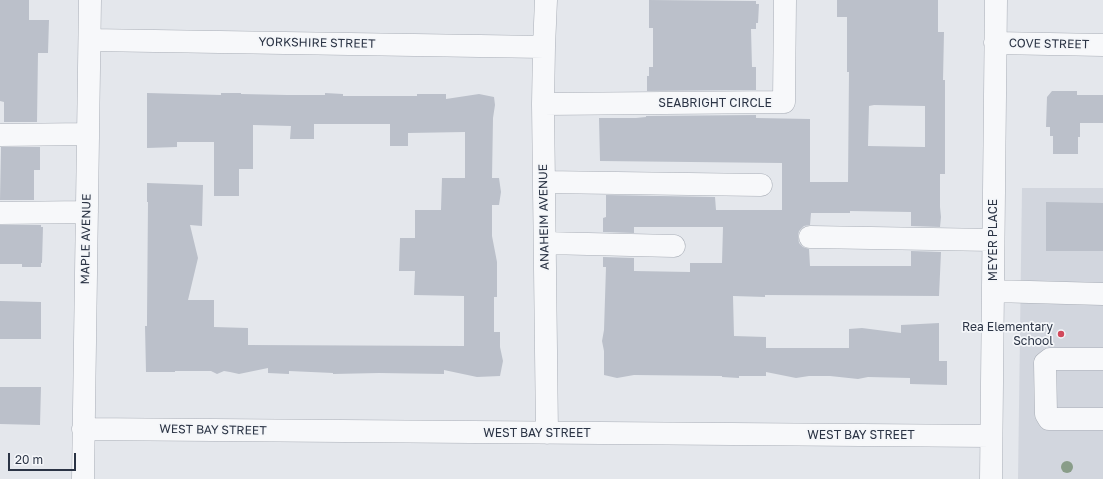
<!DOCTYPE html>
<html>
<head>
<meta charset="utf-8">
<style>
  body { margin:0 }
  #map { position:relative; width:1103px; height:479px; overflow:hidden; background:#e4e7ec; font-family:"Golos Text",sans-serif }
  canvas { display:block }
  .scale { position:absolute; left:8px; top:453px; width:68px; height:18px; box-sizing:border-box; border:2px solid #2b3445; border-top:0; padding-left:5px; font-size:12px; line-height:14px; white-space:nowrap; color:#2b3445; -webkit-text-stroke:3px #f4f6f9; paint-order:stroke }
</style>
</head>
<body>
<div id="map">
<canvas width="1103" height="479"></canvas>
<div class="scale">20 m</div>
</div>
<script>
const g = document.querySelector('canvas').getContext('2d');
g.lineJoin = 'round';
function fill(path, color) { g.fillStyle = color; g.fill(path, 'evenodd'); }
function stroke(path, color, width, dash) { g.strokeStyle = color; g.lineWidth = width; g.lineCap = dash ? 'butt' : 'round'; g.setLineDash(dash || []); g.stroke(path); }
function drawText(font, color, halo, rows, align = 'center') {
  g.font = font + ' "Golos Text",sans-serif'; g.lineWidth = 3.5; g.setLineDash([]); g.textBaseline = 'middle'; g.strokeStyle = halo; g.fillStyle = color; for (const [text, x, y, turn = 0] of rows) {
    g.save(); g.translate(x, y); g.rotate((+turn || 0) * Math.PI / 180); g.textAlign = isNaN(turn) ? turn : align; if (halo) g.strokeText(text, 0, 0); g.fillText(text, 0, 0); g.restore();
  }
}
const built = new Path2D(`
  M1022,188H1103V479H1018Z`);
const building = new Path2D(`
  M0,0H29V20H49L48,53H38L37,122H4V102L0,101Z
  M649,0L756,1V4H759L758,23H756V29H751L752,67H756V90L647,91V76H649V67H653V28H649Z
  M837,0H938V32H944L943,80H945V174H940V207L941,217L940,227L911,226V212L850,211V213H811L810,225L804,226L799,231L798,236L799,243L803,247L809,249L810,266H911V251L941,252L939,296L765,295V297L733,296L734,336L766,337V348H849V329L862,328L901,333V325L939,323V361H947V385L910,384V378L868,377L858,379L830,376H809L796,378L766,372V376H739V378L722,377V376L634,375L617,378L604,375V351L602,341L604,330L606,267H603V257L634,258V271L690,272V263H722L723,227H634V233L603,232V218L606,217V195L715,197L716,210H782V163L600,161L599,118H636L646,117V116L756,115V118L810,119V182H848L849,72H847V17H837ZM874,105L925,106V147L868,146L869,106Z
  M1052,91H1077V95H1103V123H1080V137H1078V154H1053V136H1050V127H1046L1047,97Z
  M147,93L221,95V93H241V94L287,95H325V93L343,94V96H417V94H446V99L479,94L494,97L495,105L493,118L492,178H499L501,192L499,205H492V236L497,262V297H494V332H500V347L503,361L500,376L477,377L444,370V374L379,373L333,374V373L289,371V374L268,373V368L239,374L230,372L224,371L217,374L211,371H175V372H146L145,326H147V317L148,202H147V183L203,185L202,226L190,225L198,258L188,300H214V327L248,328V345L464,346V296L414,295L415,271H399L400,238H415V210H441L442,178H465V132L408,133V146H390V124H314V139H290L291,126L253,125V169H239V196H214V142H177V147L147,148Z
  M1,147H40V170H34V200H0Z
  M1046,202L1103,203V251H1046Z
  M0,225H41V227H43L42,263H41V267H22V264H0Z
  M0,301L41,302V339H0Z
  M0,387H41L40,425L0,424Z`);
const minor = new Path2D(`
  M546,0L544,47L543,104L547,433
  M90,40L544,47
  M995,43L1103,45
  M543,104L784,102L785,0
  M0,135L88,134
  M544,182L761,185
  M0,213L87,212
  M810,237L993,240
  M545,243L674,246
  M993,291L1103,294
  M1103,359H1050L1045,363L1046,414L1049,419H1103
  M83,429L991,436
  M83,479L90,0
  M991,479L996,0`);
const trees = [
  [1067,467]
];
const markers = [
  [1061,334,4,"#d1495b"]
];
const streetNames = [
  ["YORKSHIRE STREET",317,43,1],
  ["COVE STREET",1049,44,1],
  ["SEABRIGHT CIRCLE",715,103],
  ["ANAHEIM AVENUE",544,217,-91],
  ["MAPLE AVENUE",86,239,-89],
  ["MEYER PLACE",993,240,-90],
  ["WEST BAY STREET",213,430,1],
  ["WEST BAY STREET",537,433],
  ["WEST BAY STREET",861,435]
];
const poiNames = [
  ["Rea Elementary",1053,327],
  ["School",1053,341]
];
fill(built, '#d2d6de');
fill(building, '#bbc0ca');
stroke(minor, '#a9aeb7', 23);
stroke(minor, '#f7f8fa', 22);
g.fillStyle = '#899d89';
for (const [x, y] of trees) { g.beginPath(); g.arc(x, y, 6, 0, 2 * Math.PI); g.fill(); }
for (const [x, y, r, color] of markers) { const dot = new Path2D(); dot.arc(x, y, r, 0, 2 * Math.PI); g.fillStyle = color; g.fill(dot); stroke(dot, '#f4f6f9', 1.5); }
drawText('12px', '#2b3445', '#f4f6f9', streetNames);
drawText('12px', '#2b3445', '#f4f6f9', poiNames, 'right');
</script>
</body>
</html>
